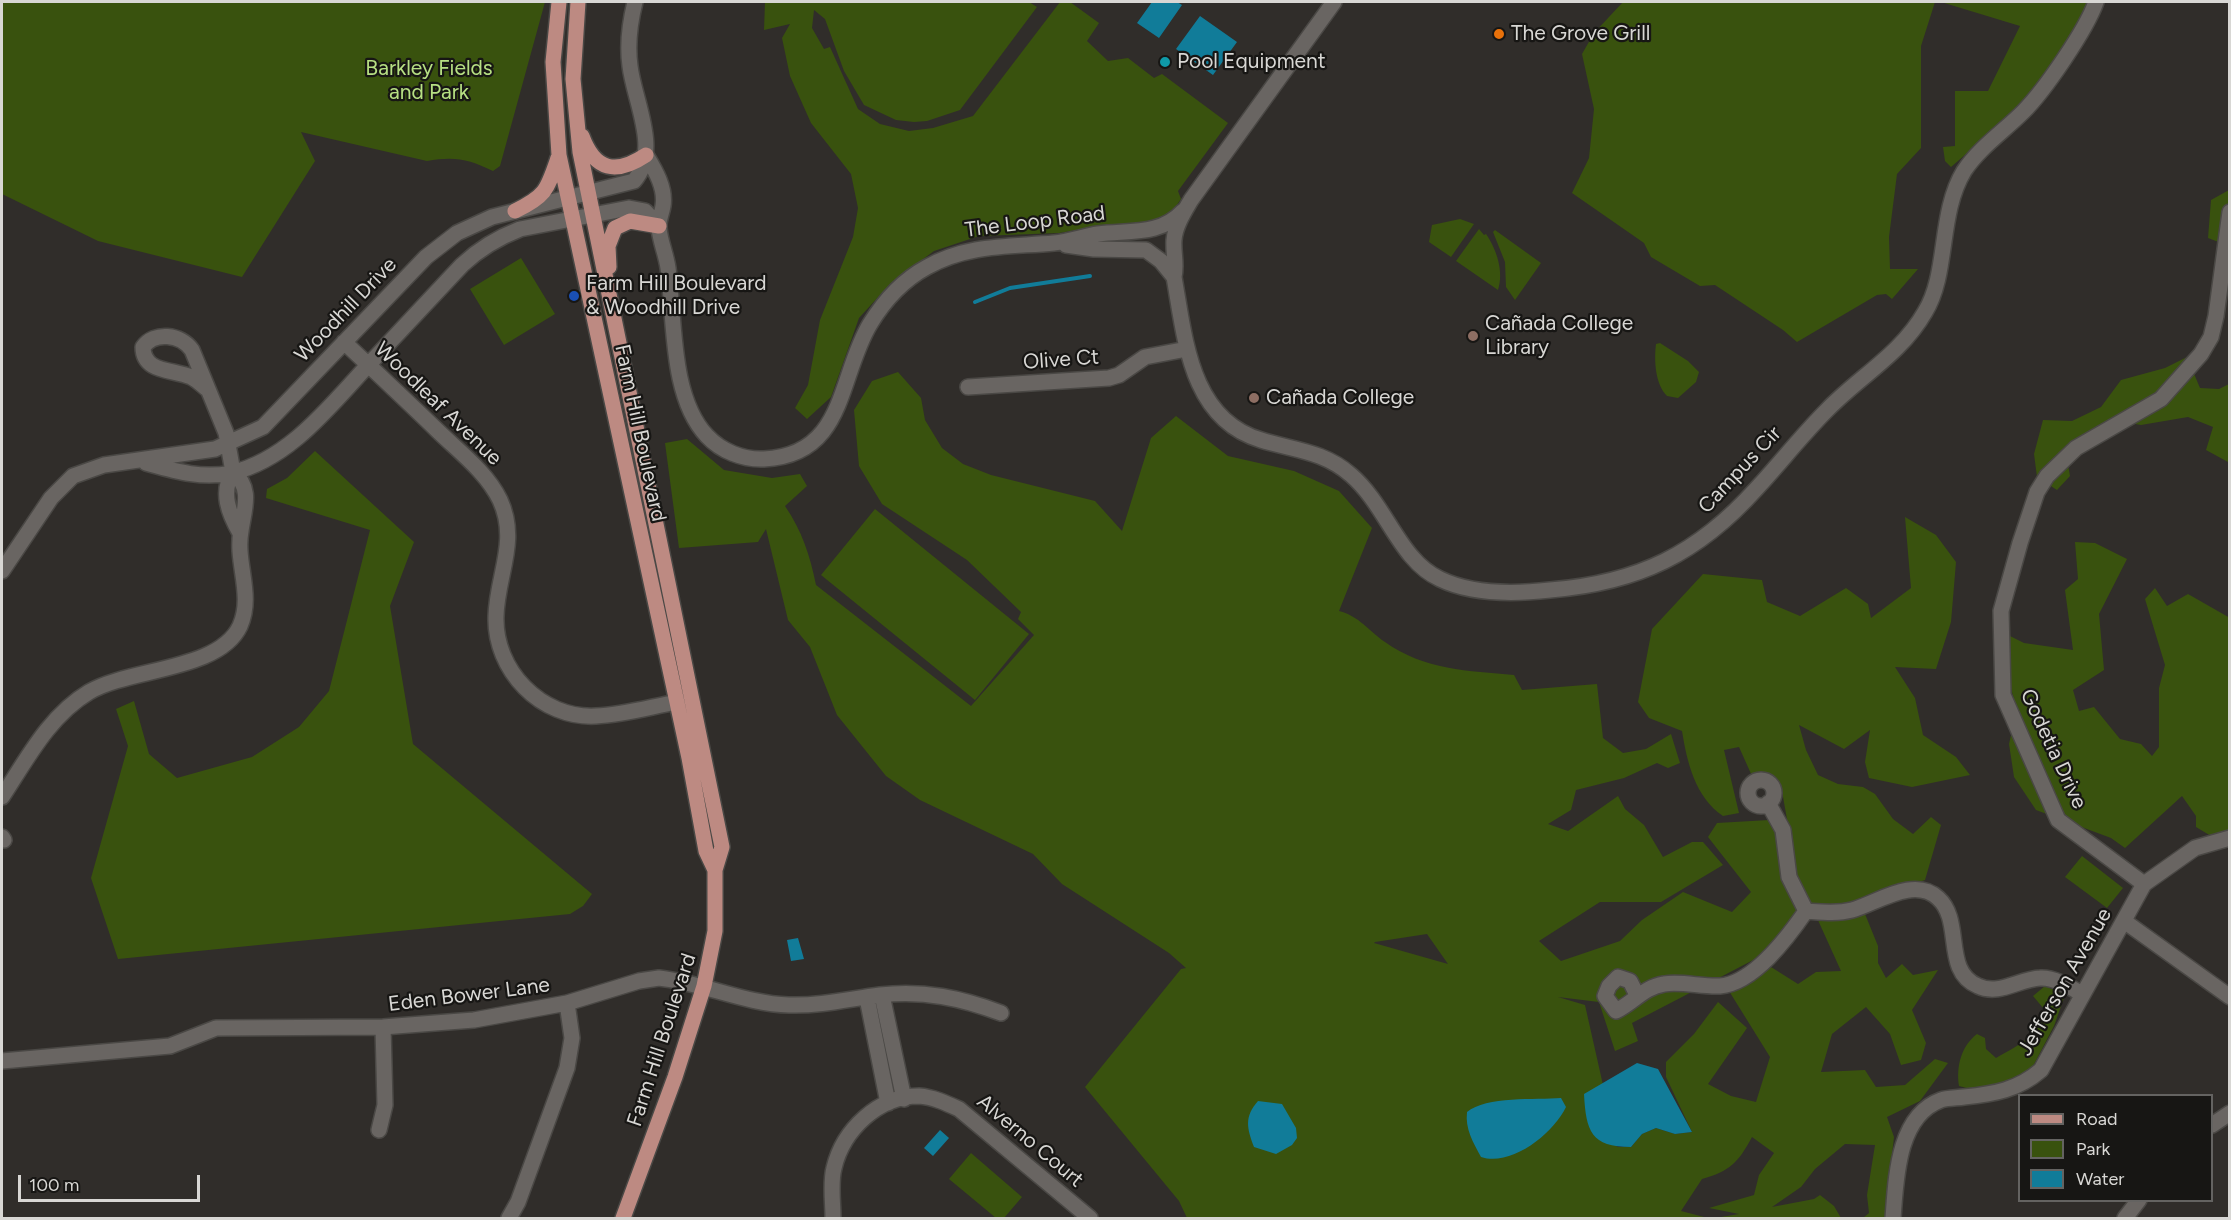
<!DOCTYPE html>
<html>
<head>
<meta charset="utf-8">
<style>
  body { margin:0 }
  #map { position:relative; width:2231px; height:1220px; overflow:hidden; background:#302d2a; font-family:Figtree,sans-serif }
  canvas { display:block }
  .frame { position:absolute; inset:0; border:3px solid #d8d7d4; pointer-events:none }
  .legend { position:absolute; left:2018px; top:1094px; width:195px; height:108px; box-sizing:border-box; background:#171614; border:2px solid #646361; margin:0; padding:8px 10px; list-style:none; font-size:18px; color:#d8d7d4 }
  .legend li { display:flex; align-items:center; gap:12px; height:30px }
  .legend b { width:30px; border:2px solid #646361 }
  .scale { position:absolute; left:18px; top:1175px; width:182px; height:27px; box-sizing:border-box; border:3px solid #d8d7d4; border-top:0; padding-left:8px; font-size:18px; line-height:21px; white-space:nowrap; color:#d8d7d4; -webkit-text-stroke:4px #171614; paint-order:stroke }
</style>
</head>
<body>
<div id="map">
<canvas width="2231" height="1220"></canvas>
<div class="frame"></div>
<ul class="legend">
<li><b style="height:8px;background:#bd8a82"></b>Road</li>
<li><b style="height:16px;background:#39520e"></b>Park</li>
<li><b style="height:16px;background:#117c99"></b>Water</li>
</ul>
<div class="scale">100 m</div>
</div>
<script>
const g = document.querySelector('canvas').getContext('2d');
g.lineJoin = 'round';
function fill(path, color) { g.fillStyle = color; g.fill(path, 'evenodd'); }
function stroke(path, color, width, dash) { g.strokeStyle = color; g.lineWidth = width; g.lineCap = dash ? 'butt' : 'round'; g.setLineDash(dash || []); g.stroke(path); }
function drawText(font, color, halo, rows, align = 'center') {
  g.font = font + ' Figtree,sans-serif'; g.lineWidth = 4.5; g.setLineDash([]); g.textBaseline = 'middle'; g.strokeStyle = halo; g.fillStyle = color; for (const [text, x, y, turn = 0] of rows) {
    g.save(); g.translate(x, y); g.rotate((+turn || 0) * Math.PI / 180); g.textAlign = isNaN(turn) ? turn : align; if (halo) g.strokeText(text, 0, 0); g.fillText(text, 0, 0); g.restore();
  }
}
const green = new Path2D(`
  M2,2H545L500,166L493,171C469,159 454,156 427,161L301,132L315,161L242,277L98,241L2,194Z
  M765,2H1029L1037,7L960,110L927,121L914,122L896,120L864,105L844,71L825,19L814,10L812,28L824,49L830,47L858,109L880,124L909,131L933,128L973,116L1060,2H1070L1099,23L1087,41L1108,61L1128,58L1154,78L1162,74L1228,123L1178,191L1181,199L1172,212L1153,223L1099,226L1059,233L979,236L934,251L891,283L859,318L831,397L807,419L795,408L808,385L820,320L853,237L858,208L851,174L811,123L790,76L782,38L790,24L764,30Z
  M1623,2H1935L1921,46V148L1897,174L1889,237L1890,269H1918L1892,299L1886,294L1877,295L1797,342L1783,330L1715,285L1700,286L1651,257L1644,243L1572,193L1589,158L1594,109L1582,54L1594,33Z
  M1941,2H2088L2069,40L2017,110L1951,167L1945,161L1943,147L1955,146V91H1988L2020,26Z
  M2229,190V246L2208,238L2211,200Z
  M1460,219L1474,224L1451,257L1429,242L1432,225Z
  M1479,229L1484,235L1486,234C1497,250 1504,272 1498,290L1456,261Z
  M1495,230L1541,263L1515,300L1506,287L1505,262L1493,232Z
  M521,258L555,314L504,345L470,289Z
  M1660,343L1688,361L1699,372L1696,382L1678,398L1667,396C1655,384 1654,360 1656,344Z
  M2187,357L2200,388L2219,389L2229,384L2228,462L2206,450L2213,427L2188,417L2141,425L2113,420L2065,447L2070,476L2057,490L2037,477L2034,454L2043,420L2072,421L2101,407L2121,380L2165,368Z
  M898,372L921,398L925,420L942,448L963,464L991,475L1095,501L1122,531L1151,438L1176,416L1228,456L1294,471L1339,491L1372,528L1339,611C1359,616 1369,631 1385,642C1424,670 1469,671 1514,675L1522,690L1597,684L1603,738L1623,753L1646,749L1671,734L1680,763L1668,768L1657,763L1624,778L1576,790L1571,810L1548,824L1568,831L1618,796L1625,809L1644,825L1663,857L1692,842H1703L1723,865L1661,902H1600L1539,941L1561,961L1620,941L1642,920L1683,892L1732,912L1751,892L1708,837L1717,823L1769,820L1782,845L1780,874L1799,909L1761,956L1632,1023L1638,1041L1615,1051L1599,1002L1558,997L1585,1005L1617,1147H1631L1642,1134L1656,1128L1675,1134L1692,1132L1666,1077V1062L1694,1034L1718,1002L1747,1028L1708,1084L1731,1096L1756,1102L1770,1057L1729,991L1771,967L1798,984L1816,972L1841,971L1817,918L1865,914L1878,946V963L1886,978L1902,964L1913,975L1938,970L1912,1010L1926,1043L1921,1060L1901,1065L1890,1034L1866,1007L1832,1034L1821,1072L1865,1070L1876,1087L1905,1085L1935,1059L1948,1063L1920,1101L1887,1117L1894,1137L1885,1218H1863L1869,1213L1867,1195L1875,1145L1845,1144L1815,1169L1801,1187L1772,1207L1814,1199L1820,1195L1834,1206L1841,1218H1715L1739,1214L1709,1208L1754,1195L1759,1175L1774,1153L1752,1137C1738,1163 1730,1171 1702,1179L1681,1211L1708,1218H1187L1179,1201L1085,1087L1181,969L1186,968L1169,953L1062,884L1033,854L920,800L886,776L837,715L810,647L788,620L766,529L758,542L679,548L665,443L687,439L724,470L772,478L800,474L807,486L785,506C802,531 810,555 816,585L971,706L1034,635L1018,619L1021,612L967,560L882,504L859,466L854,410L872,381ZM1427,934L1448,964L1374,943L1375,942Z
  M315,451L414,542L390,606L413,744L592,894L583,906L570,914L118,959L91,878L128,746L116,709L134,701L149,754L177,778L252,757L299,727L329,691L370,530L266,498L267,489L287,478Z
  M875,509L1029,634L975,700L821,575Z
  M1905,517L1936,535L1956,562L1951,622L1936,669L1895,667L1915,698L1923,735L1956,757L1970,775L1912,787L1869,778L1865,762L1870,730L1844,749L1799,725L1806,750L1818,775L1838,784L1863,787L1875,794L1893,819L1913,834L1931,817L1941,825L1925,880L1849,905L1811,906L1797,876L1782,791L1752,776L1739,747L1724,750L1739,813L1723,816C1695,797 1687,762 1682,731L1649,718L1638,702L1652,629L1703,574L1762,580L1767,602L1800,616L1846,588L1868,604L1871,618L1911,588Z
  M2075,542L2095,543L2127,559L2099,614L2104,670L2073,690L2079,711L2094,707L2120,739L2141,744L2152,756L2159,747V688L2165,665L2145,599L2155,588L2167,606L2188,594L2230,618L2229,830L2211,836L2196,827V816L2182,796L2125,848L2111,838L2036,810L2014,777L2009,744L2017,709L2008,679L2010,636L2024,643L2073,650L2065,590L2078,579Z
  M2082,856L2123,888L2107,908L2065,877Z
  M2045,986L2065,995L2054,1026L2030,1072L2017,1082L1974,1090L1959,1086C1956,1067 1961,1046 1977,1034L1985,1038L1986,1049L1996,1058C2022,1043 2035,1039 2044,1009L2033,996Z
  M971,1153L1022,1197L1004,1218H996L949,1179Z`);
const water = new Path2D(`
  M1152,2H1177L1182,5L1159,38L1137,23Z
  M1200,16L1237,42L1213,75L1176,49Z
  M798,938L804,959L791,961L787,940Z
  M1637,1063L1658,1069L1692,1132L1675,1134L1656,1128L1642,1134L1631,1147C1591,1147 1586,1131 1584,1094Z
  M1561,1098L1566,1107C1553,1134 1511,1167 1481,1157C1473,1142 1465,1129 1467,1112C1486,1096 1536,1100 1561,1098Z
  M1258,1101L1282,1104L1296,1128L1297,1138L1292,1145L1276,1154L1254,1147C1247,1128 1244,1117 1258,1101Z
  M940,1130L949,1138L933,1156L924,1148Z`);
const stream = new Path2D(`
  M975,302L1010,288L1090,276`);
const minor = new Path2D(`
  M1334,2L1191,200C1184,212 1175,226 1174,240C1173,253 1177,264 1174,277C1185,338 1190,419 1261,440C1293,450 1324,451 1351,475C1387,506 1399,560 1440,579C1473,595 1515,594 1550,590C1638,583 1698,554 1757,488C1781,462 1802,435 1827,410C1860,376 1901,354 1925,312C1949,273 1938,214 1964,171C1979,148 2004,131 2023,112C2045,90 2086,30 2096,2
  M646,155C655,170 666,188 663,206C662,213 658,221 659,228C660,241 666,254 668,268C675,319 670,397 707,436C721,451 743,460 764,459C846,455 838,377 870,324C884,301 903,280 927,267C968,244 1009,247 1054,243C1069,242 1084,236 1098,234C1129,230 1160,236 1183,211
  M1066,245L1094,249L1146,250L1161,261L1174,277
  M344,342C376,372 408,402 440,433C461,453 487,473 500,500C519,541 497,575 496,616C494,670 541,719 596,716C623,715 650,707 677,702
  M968,387L1109,378L1119,375L1145,357L1187,349
  M207,389C202,385 197,380 191,377C173,369 143,373 143,347C154,331 181,334 192,350L226,433L233,472
  M146,463C175,471 201,479 231,473C291,459 332,403 372,361C402,329 432,297 462,265C480,248 497,238 520,229L629,208L645,211L659,226
  M233,472C220,492 229,514 240,533
  M2,571L51,498L73,476L104,465L215,449L263,427L426,257L457,233L492,217L634,181C661,150 634,101 630,66C627,44 630,22 635,2
  M1748 793a13 13 0 1 1 26 0a13 13 0 1 1-26 0Z
  M2,797C27,759 49,716 89,692C129,668 219,671 240,626C254,595 235,562 241,531C244,509 253,488 233,472
  M1768,803L1783,830L1789,877L1806,911C1821,912 1837,914 1852,910C1877,903 1914,876 1938,898C1964,921 1942,971 1978,986C1999,996 2019,979 2040,978C2054,977 2070,987 2082,994
  M2,837L4,840
  M2144,884L2058,820L2003,695L2001,611L2020,543L2037,492L2047,476L2076,448L2161,399L2201,354L2211,337L2216,316L2230,212
  M2124,921L2230,997
  M882,995L904,1099
  M1637,995L1630,981L1618,977L1609,986L1605,996L1616,1011C1633,1003 1644,987 1664,984C1681,981 1702,987 1720,986C1754,983 1788,937 1806,911
  M867,998L888,1103
  M2,1061L170,1046L216,1028L383,1027L474,1020L567,1003L639,981L659,978C703,983 746,1004 789,1005C821,1006 849,999 880,995C924,990 961,998 1001,1013
  M2212,1125L2230,1113
  M379,1130L385,1105L383,1027
  M509,1218L518,1202L567,1068L572,1038L567,1003
  M833,1218C833,1202 830,1183 834,1168C843,1130 878,1096 919,1096C933,1097 946,1103 959,1109L1090,1218
  M1893,1218C1896,1180 1897,1116 1941,1100C1947,1098 1957,1098 1964,1097C1994,1094 2018,1090 2041,1070L2144,884L2195,848L2230,838
  M2125,1218L2139,1200`);
const major = new Path2D(`
  M559,2L553,62L559,155L689,758L706,851L715,870
  M578,2L573,79L580,152L722,847L715,870V931L704,986L675,1077L623,1218
  M582,136C595,171 616,175 646,155
  M515,211C546,196 547,190 558,158
  M609,267L608,246L615,228L630,221L659,226`);
const markers = [
  [1499,34,6,"#e8710a"],
  [1165,62,6,"#0f9aa8"],
  [574,296,6,"#1a4fb4"],
  [1473,336,6,"#8d6e63"],
  [1254,398,6,"#8d6e63"]
];
const poiNames = [
  ["The Grove Grill",1511,34],
  ["Pool Equipment",1177,62],
  ["Farm Hill Boulevard",586,284],
  ["& Woodhill Drive",586,308],
  ["Cañada College",1485,324],
  ["Library",1485,348],
  ["Cañada College",1266,398]
];
const parkNames = [
  ["Barkley Fields",429,69],
  ["and Park",429,93]
];
const streetNames = [
  ["The Loop Road",1035,222,-7],
  ["Woodhill Drive",346,310,-46],
  ["Olive Ct",1061,360,-4],
  ["Woodleaf Avenue",438,404,44],
  ["Farm Hill Boulevard",640,433,78],
  ["Campus Cir",1740,470,-47],
  ["Godetia Drive",2053,749,65],
  ["Jefferson Avenue",2065,982,-60],
  ["Eden Bower Lane",469,995,-7],
  ["Farm Hill Boulevard",662,1040,-72],
  ["Alverno Court",1030,1141,40]
];
fill(green, '#39520e');
fill(water, '#117c99');
stroke(stream, '#117c99', 4);
stroke(minor, '#4a4845', 18);
stroke(major, '#4a4845', 18);
stroke(minor, '#696562', 15);
stroke(major, '#bd8a82', 15);
for (const [x, y, r, color] of markers) { const dot = new Path2D(); dot.arc(x, y, r, 0, 2 * Math.PI); g.fillStyle = color; g.fill(dot); stroke(dot, '#171614', 2); }
drawText('21px', '#d8d7d4', '#171614', poiNames, 'left');
drawText('21px', '#b7e083', '#171614', parkNames);
drawText('21px', '#d8d7d4', '#171614', streetNames);
</script>
</body>
</html>
